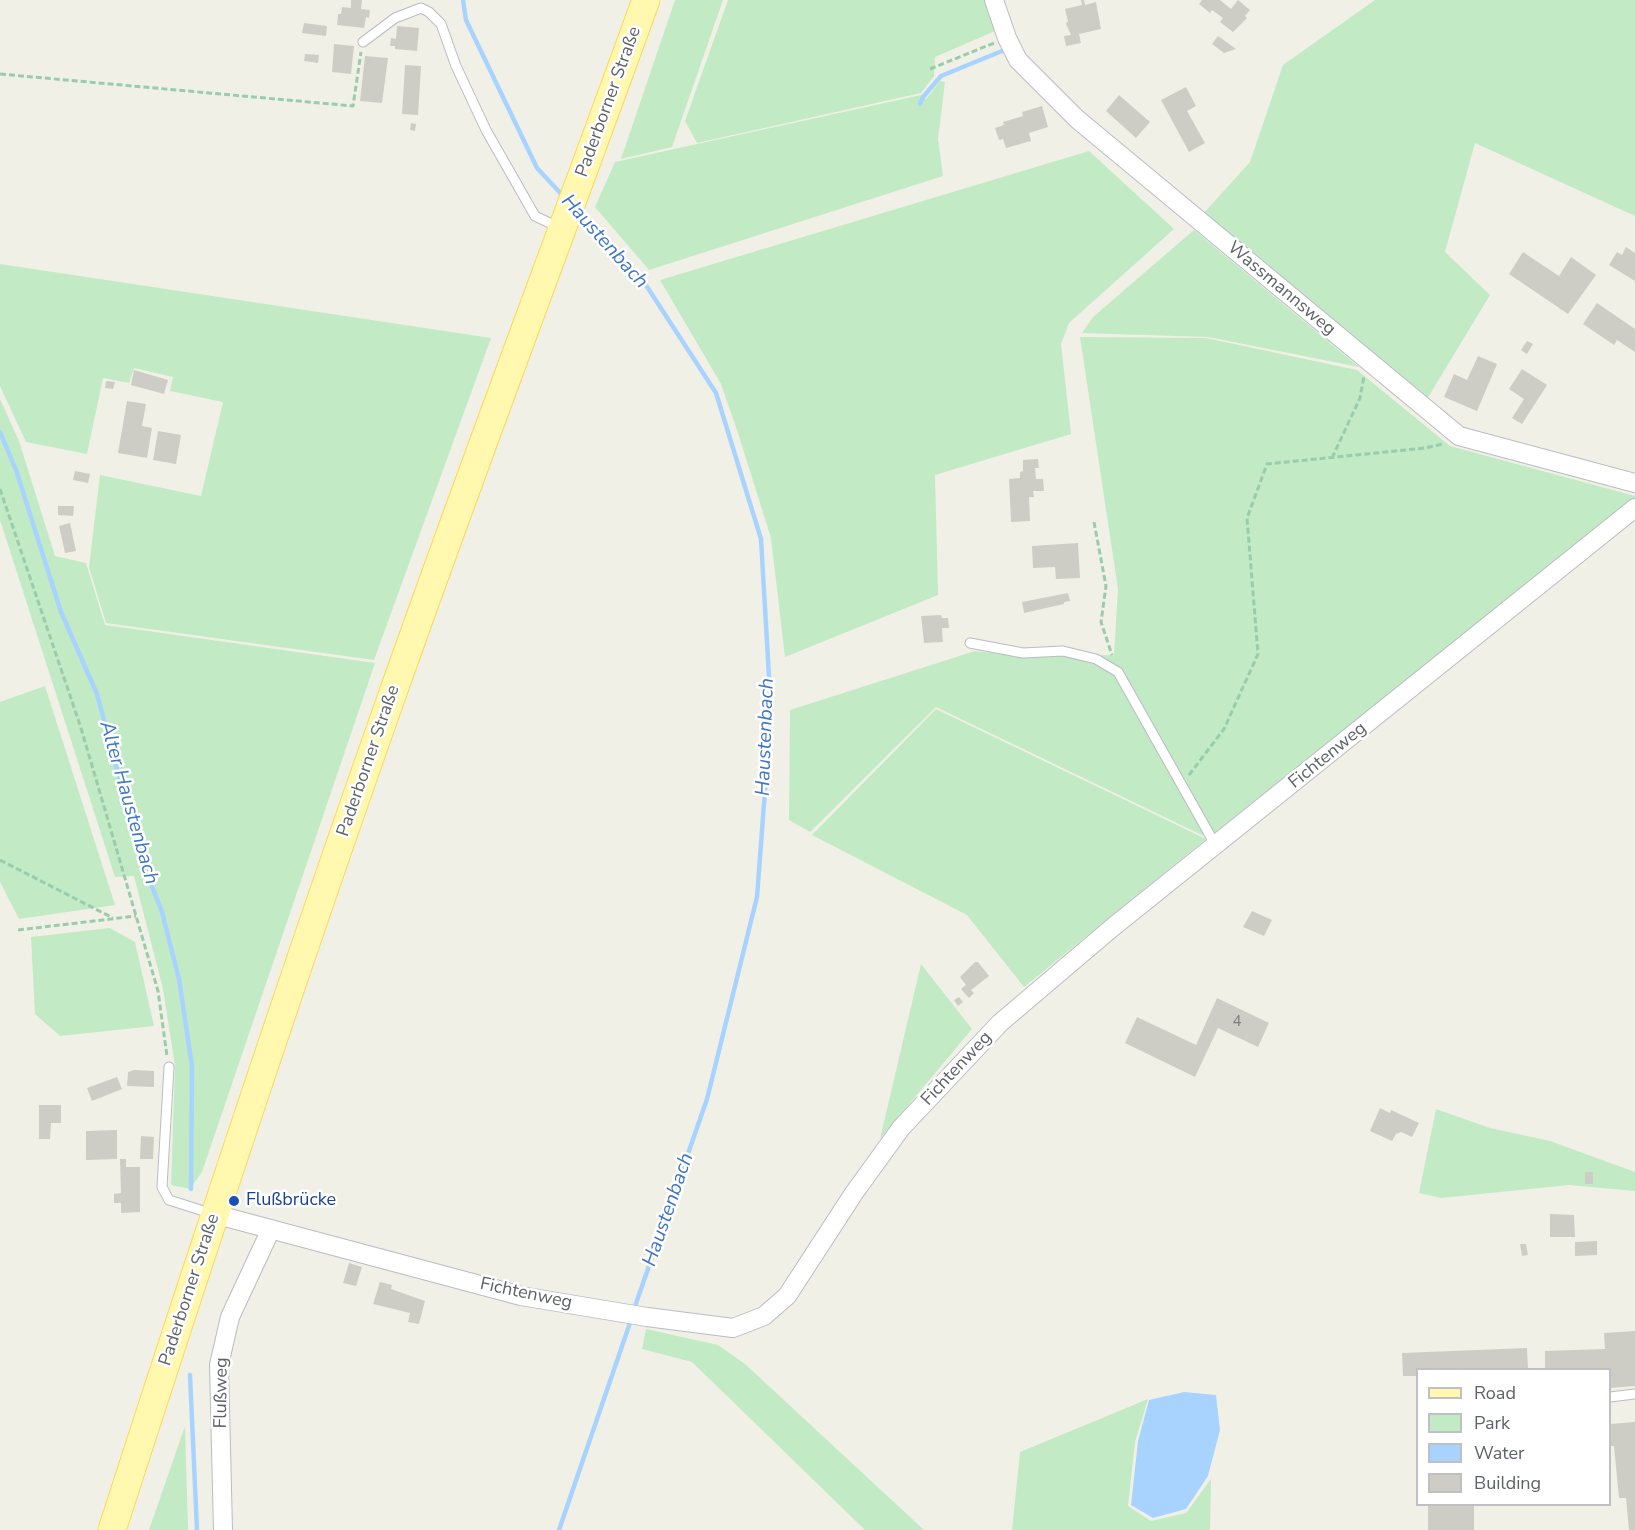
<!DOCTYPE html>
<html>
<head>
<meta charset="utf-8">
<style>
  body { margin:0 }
  #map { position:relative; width:1635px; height:1530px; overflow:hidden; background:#f1f0e7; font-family:"Nunito Sans",sans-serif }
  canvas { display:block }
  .legend { position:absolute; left:1416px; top:1368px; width:195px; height:138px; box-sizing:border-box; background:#fff; border:2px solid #bfc0c3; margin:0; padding:8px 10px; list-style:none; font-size:18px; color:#5e6268 }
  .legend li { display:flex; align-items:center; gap:12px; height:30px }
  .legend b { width:30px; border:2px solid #bfc0c3 }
</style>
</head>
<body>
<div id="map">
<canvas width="1635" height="1530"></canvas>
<ul class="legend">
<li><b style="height:8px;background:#fff8ae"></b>Road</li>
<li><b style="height:16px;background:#c2eac4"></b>Park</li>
<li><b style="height:16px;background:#a9d3ff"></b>Water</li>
<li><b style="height:16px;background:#cecdc5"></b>Building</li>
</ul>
</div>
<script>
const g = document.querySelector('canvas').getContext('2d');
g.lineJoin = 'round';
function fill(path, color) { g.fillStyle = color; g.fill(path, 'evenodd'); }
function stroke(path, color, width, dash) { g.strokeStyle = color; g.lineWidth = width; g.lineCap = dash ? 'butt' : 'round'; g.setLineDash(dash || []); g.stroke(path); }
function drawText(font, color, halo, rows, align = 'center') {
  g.font = font + ' "Nunito Sans",sans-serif'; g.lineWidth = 5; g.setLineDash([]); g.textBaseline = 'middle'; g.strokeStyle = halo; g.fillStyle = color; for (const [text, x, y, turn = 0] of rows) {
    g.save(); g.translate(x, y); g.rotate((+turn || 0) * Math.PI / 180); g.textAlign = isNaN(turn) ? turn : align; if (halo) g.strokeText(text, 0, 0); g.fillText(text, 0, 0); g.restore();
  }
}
const green = new Path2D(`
  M675,0H723L672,147L621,159Z
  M728,0H985L995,31L935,57L934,76L921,93L697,143L685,121Z
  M1375,0H1635V216L1475,143L1445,252L1490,295L1427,399L1203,214L1250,162L1283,65Z
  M940,81L945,82L938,139L943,176L649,270L595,207L615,162L921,95L926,99Z
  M1089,151L1174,229L1069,323L1061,344L1071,434L935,475L938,595L785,657L771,538L738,433L721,384L660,280Z
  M1194,230L1359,367L1208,337L1082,333L1093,317Z
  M0,264L491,338L374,660L106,623L89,567L100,475L201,496L223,402L170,391L173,377L134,368L129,383L103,378L87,454L26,442L0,386Z
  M1080,337L1206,338L1357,370L1450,446L1635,496V498L1208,838L936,707L810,832L789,820L790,710L975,651L1024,656L1114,655L1118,589Z
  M0,399L19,441L55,556L86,563L105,625L375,663L202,1172L190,1189L171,1185L175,1066L163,989L134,876L115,877L0,520Z
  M45,686L115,905L19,919L0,882V702Z
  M936,709L1206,839L1024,987L967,915L812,835Z
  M110,928L135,942L154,1026L60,1036L35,1014L31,937Z
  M921,964L972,1029L880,1139Z
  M1436,1109L1490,1128L1550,1141L1635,1172V1191L1569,1185L1441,1198L1419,1193Z
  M646,1329L718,1345L745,1364L924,1530H865L692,1362L642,1349Z
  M1148,1399L1135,1442L1128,1506L1151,1521L1186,1513L1211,1479L1210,1530H1012L1020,1452Z
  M185,1426L188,1530H149Z`);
const water = new Path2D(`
  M1184,1392L1216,1395L1220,1430L1208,1476L1186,1509L1153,1518L1131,1505L1138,1441L1149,1400Z`);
const stream = new Path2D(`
  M463,0L466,20L537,168L564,197
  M920,104L923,97L941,76L1002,51
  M578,212L642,279L716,393L761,539L771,711L757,897L707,1099L633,1312
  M0,432L16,470L61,612L97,694L140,856L162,912L179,979L192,1066L191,1189
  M190,1375L197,1530
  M559,1530L631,1320`);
const building = new Path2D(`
  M351,0H362L361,9L370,10L369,18L366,17L364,28L337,25L338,14H341L342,7L351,8Z
  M1081,0H1084L1085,5L1096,2L1101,29L1079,34L1081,43L1066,46L1064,36L1071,35L1066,24L1068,21L1065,9L1082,5Z
  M1202,0H1220L1231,9L1238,0L1250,10L1245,16L1247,18L1233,32L1220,22L1223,18L1212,10L1210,13L1199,4Z
  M304,23L327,26L326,36L302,33Z
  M397,26L419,28L417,51L395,49V46H390L391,38L396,39Z
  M1218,36L1236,49L1224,53L1212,44Z
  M334,44L354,46L351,74L332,72Z
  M305,54L319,55L318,63L304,61Z
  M365,56L388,58L382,103L360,101Z
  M405,65L421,66L418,115L402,114Z
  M1186,87L1196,106L1187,111L1205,143L1189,152L1161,100Z
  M1119,95L1150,122L1136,138L1106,111Z
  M1042,106L1048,127L1029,133L1031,141L1006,148L1003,139L999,140L995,128L1004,125L1003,122L1023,116L1022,112Z
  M411,123L416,124L415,131L410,130Z
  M1626,247L1635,253V281L1609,265L1617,252L1622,255Z
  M1523,252L1559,276L1571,257L1596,275L1568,314L1509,274Z
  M1597,303L1635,329V352L1617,340L1614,345L1583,324Z
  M1527,341L1533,344L1527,354L1521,350Z
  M1478,356L1497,364L1477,411L1444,397L1454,374L1467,380Z
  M1522,369L1547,385L1522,424L1512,418L1524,399L1509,389Z
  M134,370L168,380L164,394L131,385Z
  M106,381L115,382L113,389L105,388Z
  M127,401L146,404L142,426L152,428L147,458L118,453Z
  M158,431L181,435L176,464L153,460Z
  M1038,459L1039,468H1035L1036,479H1043L1044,491H1033L1034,497H1029L1030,521L1011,522L1009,479L1020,478V472L1023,471V460Z
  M75,471L90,474L88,483L73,480Z
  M58,506H74L73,516L58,515Z
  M70,523L76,551L65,553L59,526Z
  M1078,543L1080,578L1056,579L1055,567L1033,568L1032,546Z
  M1068,593L1070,601L1064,602V604L1024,613L1022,602Z
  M941,615L942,618H948L949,628H942L943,642L924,643L921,616Z
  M1252,911L1272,920L1264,936L1243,927Z
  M975,962H978L989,976L971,990L974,993L969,998L961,989L966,985L960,977Z
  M959,997L963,1002L958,1006L954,1000Z
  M1217,998L1269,1023L1258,1047L1218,1028L1195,1077L1125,1043L1137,1017L1196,1045Z
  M134,1070L154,1071V1087L127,1086L128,1072Z
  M117,1077L122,1089L92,1101L87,1088Z
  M39,1105H61V1123H51L50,1139H39Z
  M1380,1108L1390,1113L1391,1110L1419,1123L1412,1137L1401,1132L1396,1134L1392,1141L1370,1131Z
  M117,1130V1159L86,1160V1131Z
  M141,1136L154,1137L153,1159H140Z
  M120,1159H126V1167H140V1212L121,1213V1203H114V1194L121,1193Z
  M1585,1172H1593V1184H1585Z
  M1550,1214L1574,1215L1575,1237H1550Z
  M1597,1241V1255L1575,1256V1242Z
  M1520,1244H1526L1528,1255L1522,1256Z
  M349,1263L362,1267L356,1286L343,1283Z
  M380,1282L392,1285L391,1289L425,1301L419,1324L408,1322L410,1313L373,1304Z
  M1635,1331V1386L1610,1388V1370H1545V1351L1605,1349L1604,1333Z
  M1527,1348L1528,1370H1418V1376H1403L1402,1353Z
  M1635,1422V1530H1629L1626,1498H1619L1614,1446H1610V1424Z
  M1428,1504H1474V1530H1428Z`);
const path = new Path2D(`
  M930,69L994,43
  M0,74L353,106L361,52
  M1332,458L1360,398L1364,376
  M0,489L81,728L158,991L167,1056
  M1094,522L1106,586L1101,622L1112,655
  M1189,775L1224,729L1258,654L1247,518L1267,464L1425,448L1443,444
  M0,860L113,918
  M18,930L136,916`);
const service = new Path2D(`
  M363,42L395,18L421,8L429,12L441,24L456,66L486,130L535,216L560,228
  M970,643L1023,653L1063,651L1096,659L1118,672L1216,846
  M169,1067L162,1187L169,1200L213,1214
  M1610,1397L1635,1394`);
const minor = new Path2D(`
  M994,0L1007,38L1018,60L1077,119L1459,436L1635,483
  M214,1214L521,1296L647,1317L733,1328L764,1316L787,1296L854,1193L901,1128L1000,1023L1113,927L1635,508
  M223,1530L219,1365L230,1317L271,1229`);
const primary = new Path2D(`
  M112,1530C201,1254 292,978 389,704C472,468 561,235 646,0`);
const markers = [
  [234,1201,6,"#1a4fb4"]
];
const numberNames = [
  ["4",1237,1022]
];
const streetNames = [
  ["Paderborner Straße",609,102,-70],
  ["Wassmannsweg",1281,289,40],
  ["Fichtenweg",1328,756,-39],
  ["Paderborner Straße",369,761,-71],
  ["Fichtenweg",957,1069,-47],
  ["Paderborner Straße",190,1290,-72],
  ["Fichtenweg",526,1294,12],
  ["Flußweg",222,1393,-89]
];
const transitNames = [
  ["Flußbrücke",246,1201]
];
const waterNames = [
  ["Haustenbach",604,242,48],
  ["Haustenbach",766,737,-88],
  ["Alter Haustenbach",128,803,74],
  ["Haustenbach",669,1210,-71]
];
fill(green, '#c2eac4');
fill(water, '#a9d3ff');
stroke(stream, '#a9d3ff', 4.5);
fill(building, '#cecdc5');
stroke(service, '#b9bcc1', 11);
stroke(minor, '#b9bcc1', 20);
stroke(primary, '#fdd954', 29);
stroke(path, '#99ccac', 3, [6, 3]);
stroke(service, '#fff', 9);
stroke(minor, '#fff', 18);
stroke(primary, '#fff8ae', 27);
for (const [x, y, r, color] of markers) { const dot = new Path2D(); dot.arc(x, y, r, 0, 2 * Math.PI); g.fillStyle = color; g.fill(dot); stroke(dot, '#fff', 2); }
drawText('15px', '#7a7d7f', null, numberNames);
drawText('18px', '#5e6268', '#fff', streetNames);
drawText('18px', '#164399', '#fff', transitNames, 'left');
drawText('italic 20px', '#3e76c5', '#fff', waterNames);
</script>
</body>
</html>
